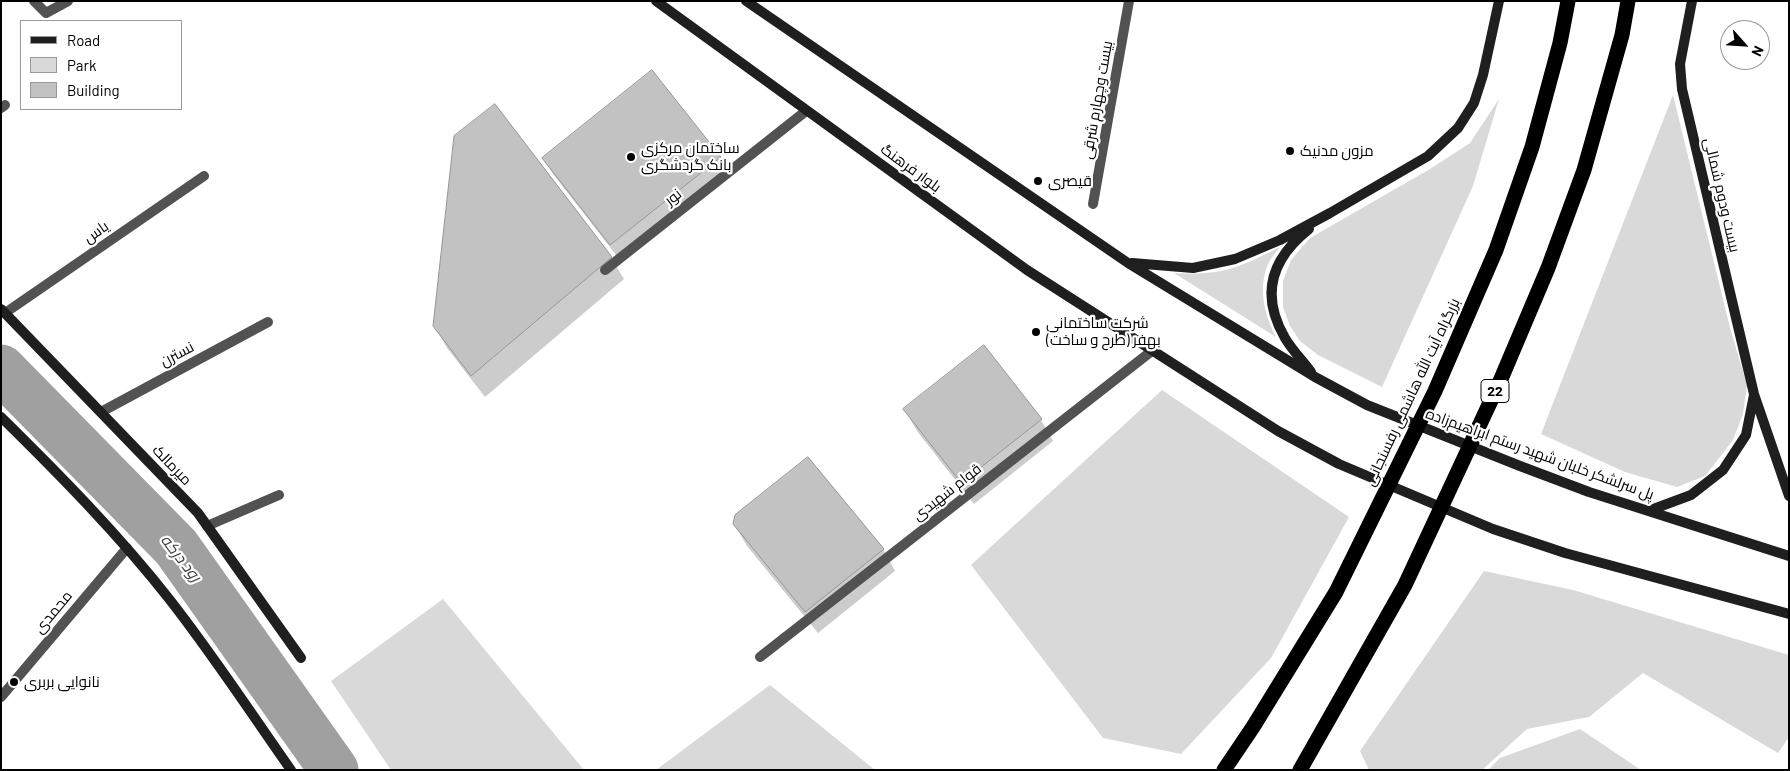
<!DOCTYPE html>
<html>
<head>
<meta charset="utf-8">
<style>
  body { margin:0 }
  #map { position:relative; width:1790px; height:771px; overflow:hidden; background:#fff; font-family:Barlow,sans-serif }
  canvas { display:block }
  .frame { position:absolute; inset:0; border:2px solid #000; pointer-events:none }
  .legend { position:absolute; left:20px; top:20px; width:162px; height:90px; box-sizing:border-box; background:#fff; border:1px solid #999; margin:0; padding:6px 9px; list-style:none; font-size:15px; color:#000 }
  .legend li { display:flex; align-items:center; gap:10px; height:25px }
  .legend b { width:25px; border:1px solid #999 }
  .north { position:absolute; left:1720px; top:20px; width:50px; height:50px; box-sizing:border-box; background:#fff; border:1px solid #999; border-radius:50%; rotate:116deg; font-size:14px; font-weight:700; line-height:20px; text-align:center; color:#000 }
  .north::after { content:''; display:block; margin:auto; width:18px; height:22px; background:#000; clip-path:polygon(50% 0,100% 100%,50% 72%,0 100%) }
</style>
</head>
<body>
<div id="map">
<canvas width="1790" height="771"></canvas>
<div class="frame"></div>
<ul class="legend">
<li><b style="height:6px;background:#1f1f1f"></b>Road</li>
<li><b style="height:14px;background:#d9d9d9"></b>Park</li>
<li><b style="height:14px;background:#c2c2c2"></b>Building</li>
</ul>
<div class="north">N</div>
</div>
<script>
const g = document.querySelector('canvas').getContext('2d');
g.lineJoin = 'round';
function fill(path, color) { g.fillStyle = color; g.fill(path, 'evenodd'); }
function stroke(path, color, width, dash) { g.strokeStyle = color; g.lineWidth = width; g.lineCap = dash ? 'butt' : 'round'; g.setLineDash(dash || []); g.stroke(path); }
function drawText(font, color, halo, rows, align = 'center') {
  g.font = font + ' Barlow,Cairo,sans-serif'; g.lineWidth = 4.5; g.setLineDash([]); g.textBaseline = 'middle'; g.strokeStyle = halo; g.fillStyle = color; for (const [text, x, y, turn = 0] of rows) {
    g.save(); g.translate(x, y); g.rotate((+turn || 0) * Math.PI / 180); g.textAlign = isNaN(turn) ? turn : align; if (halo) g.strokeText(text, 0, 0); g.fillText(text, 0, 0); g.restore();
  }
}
const green = new Path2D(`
  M1673,95L1730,328L1747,385L1743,414L1733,440L1705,476L1677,487L1625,472L1541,434Z
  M1499,99L1473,186L1382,387L1318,355L1300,341L1290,326L1283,307V281L1291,260L1310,238L1430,169L1470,143Z
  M1280,247C1276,252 1271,258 1268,264C1258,288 1264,314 1276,337L1174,273C1190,274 1205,274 1221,271C1242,267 1261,256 1280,247Z
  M1162,390L1349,517L1271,658L1181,754L1103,738L971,565Z
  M1484,571L1573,590L1789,655V737L1778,753L1643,673L1589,717L1527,729L1482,770H1369L1360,751Z
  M443,599L584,770H391L331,681Z
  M770,685L875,770H656Z
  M1580,729L1641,770H1488L1500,758Z`);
const shadow = new Path2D(`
  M720,157L729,174L620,260L553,174L543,158Z
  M611,258L624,279L485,397L447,348L434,325Z
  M905,410L1041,420L1053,441L974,504L917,431Z
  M734,524L883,549L895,571L818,633L747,546Z`);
const river = new Path2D(`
  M1,369L176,547L334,770`);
const building = new Path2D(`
  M652,70L721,157L610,245L542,158Z
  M495,104L612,257L471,376L433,326L454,136Z
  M984,345L1042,419L961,483L903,409Z
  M808,457L884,549L805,612L733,524L735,515Z`);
const street = new Path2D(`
  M34,1L46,13L68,1
  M1,108L5,105
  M1093,204L1129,1
  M605,270L806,111
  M5,313L204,176
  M101,412L268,322
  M207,526L279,495
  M760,657L1153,350
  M1,697L127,548`);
const secondary = new Path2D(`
  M656,1L1027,270L1278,431L1339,464L1493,529L1565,553L1789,614
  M746,1L1128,263L1315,377L1367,405L1520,466L1589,492L1789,556
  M1692,1L1680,64L1682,89L1754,394L1789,496
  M1309,229C1271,259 1260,295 1285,338C1292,350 1303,361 1311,372
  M1132,263L1193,268L1235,259L1280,240L1330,213L1428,156L1458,128L1474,103L1483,75L1499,1
  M1,309L198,513L301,658
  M1,417C60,475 119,535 170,600C213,655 251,713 291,770
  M1648,511L1691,495L1723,470L1746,435L1754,395`);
const highway = new Path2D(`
  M1224,770L1253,727L1336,592L1435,391L1496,250L1532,147L1560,43L1568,1
  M1300,770L1405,585L1501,379L1548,268L1584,170L1622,35L1628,1`);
const markers = [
  [1290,151,5,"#000"],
  [631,157,5,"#000"],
  [1038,181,5,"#000"],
  [1036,332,5,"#000"],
  [14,682,5,"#000"]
];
const shields = [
  [1495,391,28]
];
const shieldNames = [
  ["22",1495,391]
];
const streetNames = [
  ["بیست وچهارم شرقی",1097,100,-80],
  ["بلوار فرهنگ",911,168,36],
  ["بیست ودوم شمالی",1722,195,77],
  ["نور",673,197,-38],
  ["یاس",96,232,-35],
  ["نسترن",177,354,-28],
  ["بزرگراه آیت الله هاشمی رفسنجانی",1412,392,-65],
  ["پل سرلشکر خلبان شهید رستم ابراهیم‌زاده",1540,454,20],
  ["میرمالک",172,465,46],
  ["قوام شهیدی",947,492,-38],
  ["محمدی",53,612,-50]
];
const poiNames = [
  ["ساختمان مرکزی",641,148],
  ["بانک گردشگری",641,165],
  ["مزون مدنیک",1300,151],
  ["قیصری",1048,181],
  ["شرکت ساختمانی",1046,323],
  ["بهفر (طرح و ساخت)",1046,340],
  ["نانوایی بربری",24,682]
];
const waterNames = [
  ["رود درکه",181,558,52]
];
fill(green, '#d9d9d9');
fill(shadow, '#0003');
stroke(river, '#a0a0a0', 49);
fill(building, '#c2c2c2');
stroke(building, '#969696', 1);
stroke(street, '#525252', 10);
stroke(secondary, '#1f1f1f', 10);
stroke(highway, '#000', 15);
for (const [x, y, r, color] of markers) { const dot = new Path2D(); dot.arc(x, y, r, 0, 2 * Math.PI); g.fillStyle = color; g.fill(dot); stroke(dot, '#fff', 2); }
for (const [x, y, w] of shields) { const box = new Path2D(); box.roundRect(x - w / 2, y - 11.5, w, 23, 4); g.fillStyle = '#fff'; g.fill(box); stroke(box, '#000', 1); }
drawText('bold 14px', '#000', null, shieldNames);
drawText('15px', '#000', '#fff', streetNames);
drawText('15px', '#000', '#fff', poiNames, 'left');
drawText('italic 16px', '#414141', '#fff', waterNames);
</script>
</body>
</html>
